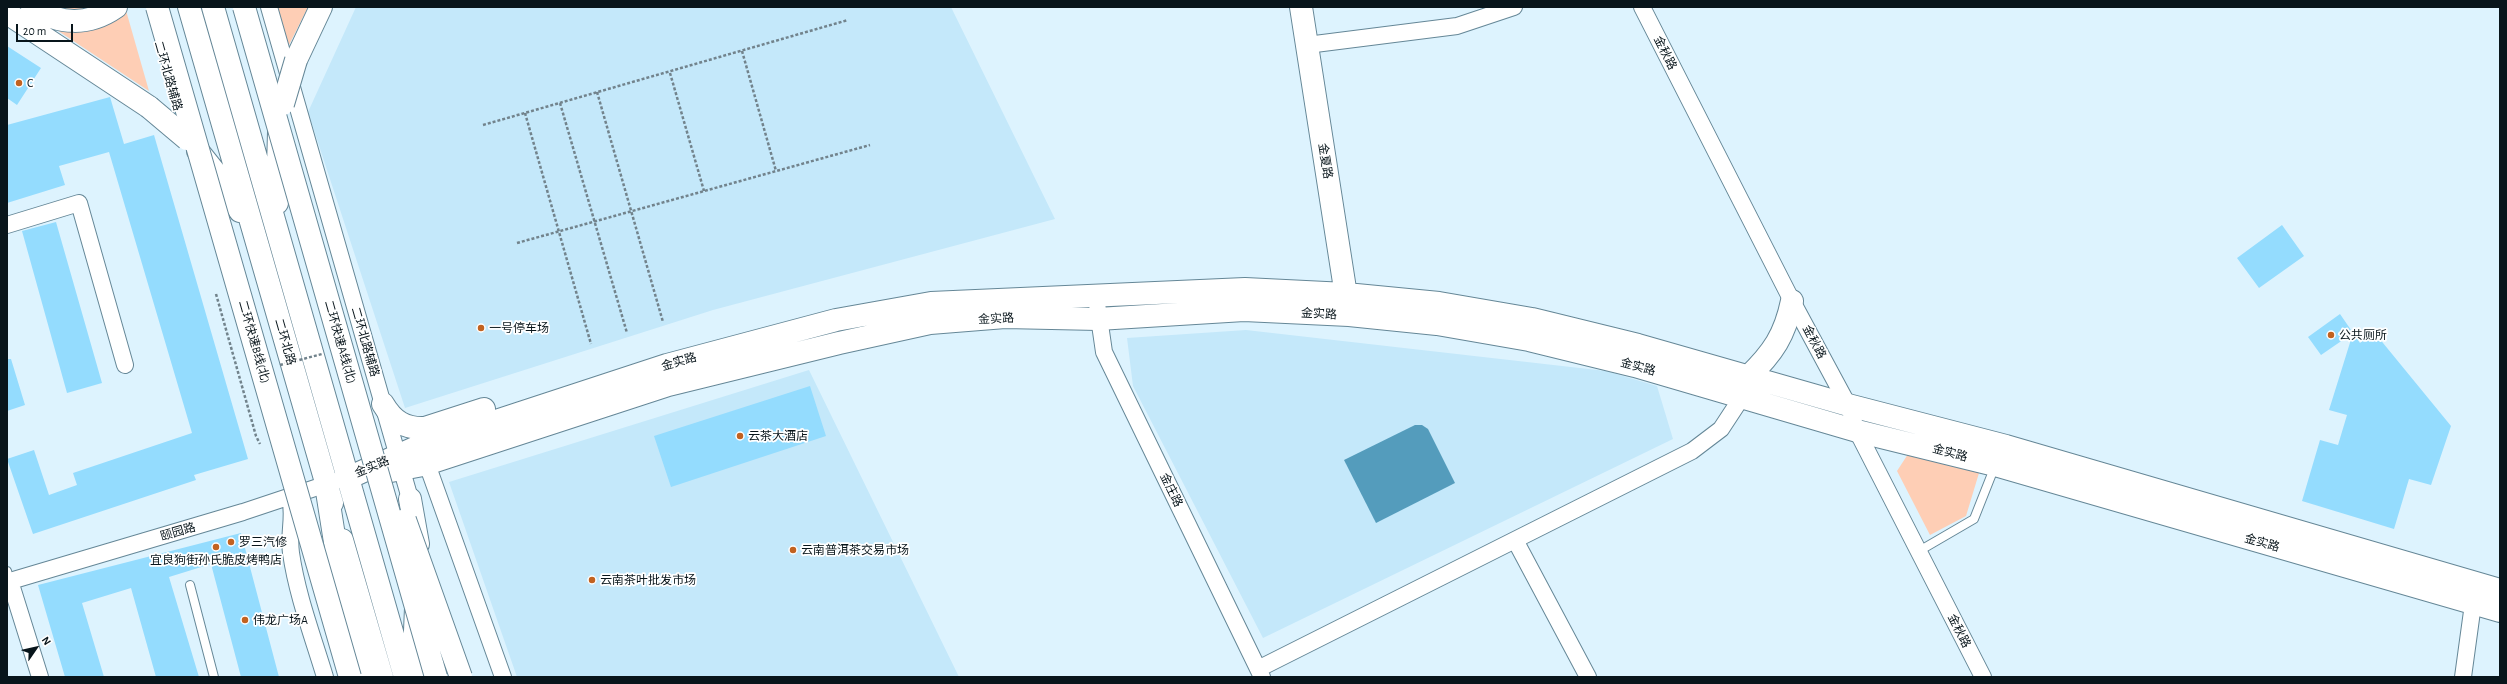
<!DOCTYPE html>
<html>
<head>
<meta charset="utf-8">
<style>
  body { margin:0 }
  #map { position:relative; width:2507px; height:684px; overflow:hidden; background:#ddf3fe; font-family:"Alegreya Sans",sans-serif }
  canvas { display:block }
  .frame { position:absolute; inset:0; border:8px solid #08151b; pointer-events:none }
  .north { position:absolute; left:16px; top:628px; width:40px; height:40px; -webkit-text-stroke:3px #fff; paint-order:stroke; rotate:56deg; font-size:11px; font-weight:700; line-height:16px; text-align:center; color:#08151b }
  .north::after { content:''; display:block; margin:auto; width:14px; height:18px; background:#08151b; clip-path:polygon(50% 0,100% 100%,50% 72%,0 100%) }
  .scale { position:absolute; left:16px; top:24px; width:57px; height:18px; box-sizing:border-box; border:2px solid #08151b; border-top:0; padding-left:5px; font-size:12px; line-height:14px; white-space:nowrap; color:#08151b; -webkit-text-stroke:3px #fff; paint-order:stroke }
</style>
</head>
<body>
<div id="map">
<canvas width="2507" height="684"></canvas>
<div class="frame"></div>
<div class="north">N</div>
<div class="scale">20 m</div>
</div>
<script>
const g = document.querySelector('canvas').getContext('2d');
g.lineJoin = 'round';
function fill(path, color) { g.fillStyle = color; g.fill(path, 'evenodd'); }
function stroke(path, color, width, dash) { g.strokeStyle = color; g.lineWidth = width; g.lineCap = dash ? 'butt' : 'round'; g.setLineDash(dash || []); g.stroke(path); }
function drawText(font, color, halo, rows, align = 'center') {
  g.font = font + ' "Alegreya Sans","Noto Sans SC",sans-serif'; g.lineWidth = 3.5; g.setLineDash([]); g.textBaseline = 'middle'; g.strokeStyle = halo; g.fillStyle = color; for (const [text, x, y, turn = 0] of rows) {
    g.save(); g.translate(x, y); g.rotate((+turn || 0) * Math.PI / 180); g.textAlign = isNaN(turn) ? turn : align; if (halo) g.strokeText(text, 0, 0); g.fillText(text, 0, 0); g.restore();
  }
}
const built = new Path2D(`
  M356,7H951L1055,219L713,310L405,408L308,112Z
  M1246,330L1606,371L1657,386L1673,439L1263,638L1133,386L1127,338Z
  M809,370L959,677H517L449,482Z`);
const green = new Path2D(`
  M22,7H125L149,91Z
  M277,7H308L288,47Z
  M1910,451L1979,473L1966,516L1930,535L1897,471Z`);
const water = new Path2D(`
  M1415,425H1422L1428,429L1455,483L1376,523L1344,460Z`);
const building = new Path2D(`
  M7,46L41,68L17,105L7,98Z
  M110,97L124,144L154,135L248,459L194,475L196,480L33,534L7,459L34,450L49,495L77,485L73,473L192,433L109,152L59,166L65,185L7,203V125Z
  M56,222L102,383L67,393L22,231Z
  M2282,225L2304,256L2259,288L2237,258Z
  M2340,314L2360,343L2374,332L2451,426L2431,485L2409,479L2394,529L2302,501L2320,440L2338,445L2347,415L2329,410L2353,333L2321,355L2308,337Z
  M7,359H11L25,405L7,411Z
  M810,386L826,436L671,487L654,436Z
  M241,533L279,677H241L211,564L169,577L199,677H156L131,588L82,603L104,677H65L38,585Z`);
const path = new Path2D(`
  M742,51L776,171
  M670,73L704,191
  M597,92L663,322
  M560,103L627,333
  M525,113L591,344
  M483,125L848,20
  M517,243L870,145
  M216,294L256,436L260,444`);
const lane = new Path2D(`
  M1919,551L1974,519L1995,466
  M7,571L10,581
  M190,585L214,677`);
const street = new Path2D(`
  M269,7L413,509
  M1642,7L1792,301L1848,405L1857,431L1983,677
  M1307,45L1457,26L1514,7
  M7,225L79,203L125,365
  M1096,297L1104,352L1262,677
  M427,464L503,677
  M290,496C295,518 288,532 291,553C297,595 313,637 325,677
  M1515,540L1588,677
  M10,581L40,677
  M7,582L243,512L336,481
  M1258,669L1692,451L1721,429L1742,397
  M2463,677L2473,604`);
const secondary = new Path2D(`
  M1301,7L1348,308
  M1748,377C1773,353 1785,335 1792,301
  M383,404C393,421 405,429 425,428L484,409
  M380,473L423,465L668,385L839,343L930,323L1005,317L1098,319L1244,310L1349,315L1437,324L1529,340L1635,366L1857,431L1995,465L2500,611
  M348,478L417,447L667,365L836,320L931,303L1245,289L1346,294L1439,303L1532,319L1638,345L1848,405L2006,446L2500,590`);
const primary = new Path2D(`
  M32,7C59,25 89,26 116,7
  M189,7L332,503
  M213,7L405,677
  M7,13L149,107
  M296,60L321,7
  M198,151L218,176L240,211
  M277,203L279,132
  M410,499L418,544
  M342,540L382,677
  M413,677L416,608`);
const highway = new Path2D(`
  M326,485L340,574L364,677`);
const pathBridge = new Path2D(`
  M361,343L370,340
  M280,365L322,354`);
const primaryBridge = new Path2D(`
  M283,104L296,60
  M149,107L187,139`);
const highwayBridge = new Path2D(`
  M157,7L350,677
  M244,7L436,677
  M405,520L461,677`);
const markers = [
  [19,83,4,"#c26220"],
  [481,328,4,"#c26220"],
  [2331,335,4,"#c26220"],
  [740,436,4,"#c26220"],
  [231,542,4,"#c26220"],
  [216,547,4,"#c26220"],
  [793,550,4,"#c26220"],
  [592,580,4,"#c26220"],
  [245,620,4,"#c26220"]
];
const streetNames = [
  ["金秋路",1665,53,63],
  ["二环北路辅路",168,76,74],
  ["金夏路",1325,161,81],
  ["金实路",1319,314,3],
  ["金实路",996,319,-3],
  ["二环快速B线(北)",254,342,74],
  ["二环北路",285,342,74],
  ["二环快速A线(北)",340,342,74],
  ["二环北路辅路",365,342,74],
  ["金秋路",1814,342,62],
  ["金实路",679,362,-16],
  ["金实路",1638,367,15],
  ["金实路",1950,453,15],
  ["金实路",372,467,-23],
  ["金庄路",1171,490,64],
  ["颐园路",178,532,-16],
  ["金实路",2262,543,16],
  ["金秋路",1959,631,63]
];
const poiNames = [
  ["C",27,83],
  ["一号停车场",489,328],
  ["公共厕所",2339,335],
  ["云茶大酒店",748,436],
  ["罗三汽修",239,542],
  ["云南普洱茶交易市场",801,550],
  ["宜良狗街孙氏脆皮烤鸭店",216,560,"center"],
  ["云南茶叶批发市场",600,580],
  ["伟龙广场A",253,620]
];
fill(built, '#c4e8fa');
fill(green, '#feceb5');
fill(water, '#549cbc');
fill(building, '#94dcfe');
stroke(lane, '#658797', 10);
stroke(street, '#658797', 18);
stroke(secondary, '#658797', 24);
stroke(primary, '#658797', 24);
stroke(highway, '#658797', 24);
stroke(path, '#72838c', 2.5, [3, 2]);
stroke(lane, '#fff', 8);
stroke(street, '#fff', 16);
stroke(secondary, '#fff', 22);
stroke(primary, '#fff', 22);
stroke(highway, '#fff', 22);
stroke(primaryBridge, '#658797', 24, []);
stroke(highwayBridge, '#658797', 24, []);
stroke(pathBridge, '#72838c', 2.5, [3, 2]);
stroke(primaryBridge, '#fff', 22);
stroke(highwayBridge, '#fff', 22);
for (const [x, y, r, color] of markers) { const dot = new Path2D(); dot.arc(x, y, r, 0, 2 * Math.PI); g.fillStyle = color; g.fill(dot); stroke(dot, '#fff', 1.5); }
drawText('12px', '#08151b', '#fff', streetNames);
drawText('12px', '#08151b', '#fff', poiNames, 'left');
</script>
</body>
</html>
